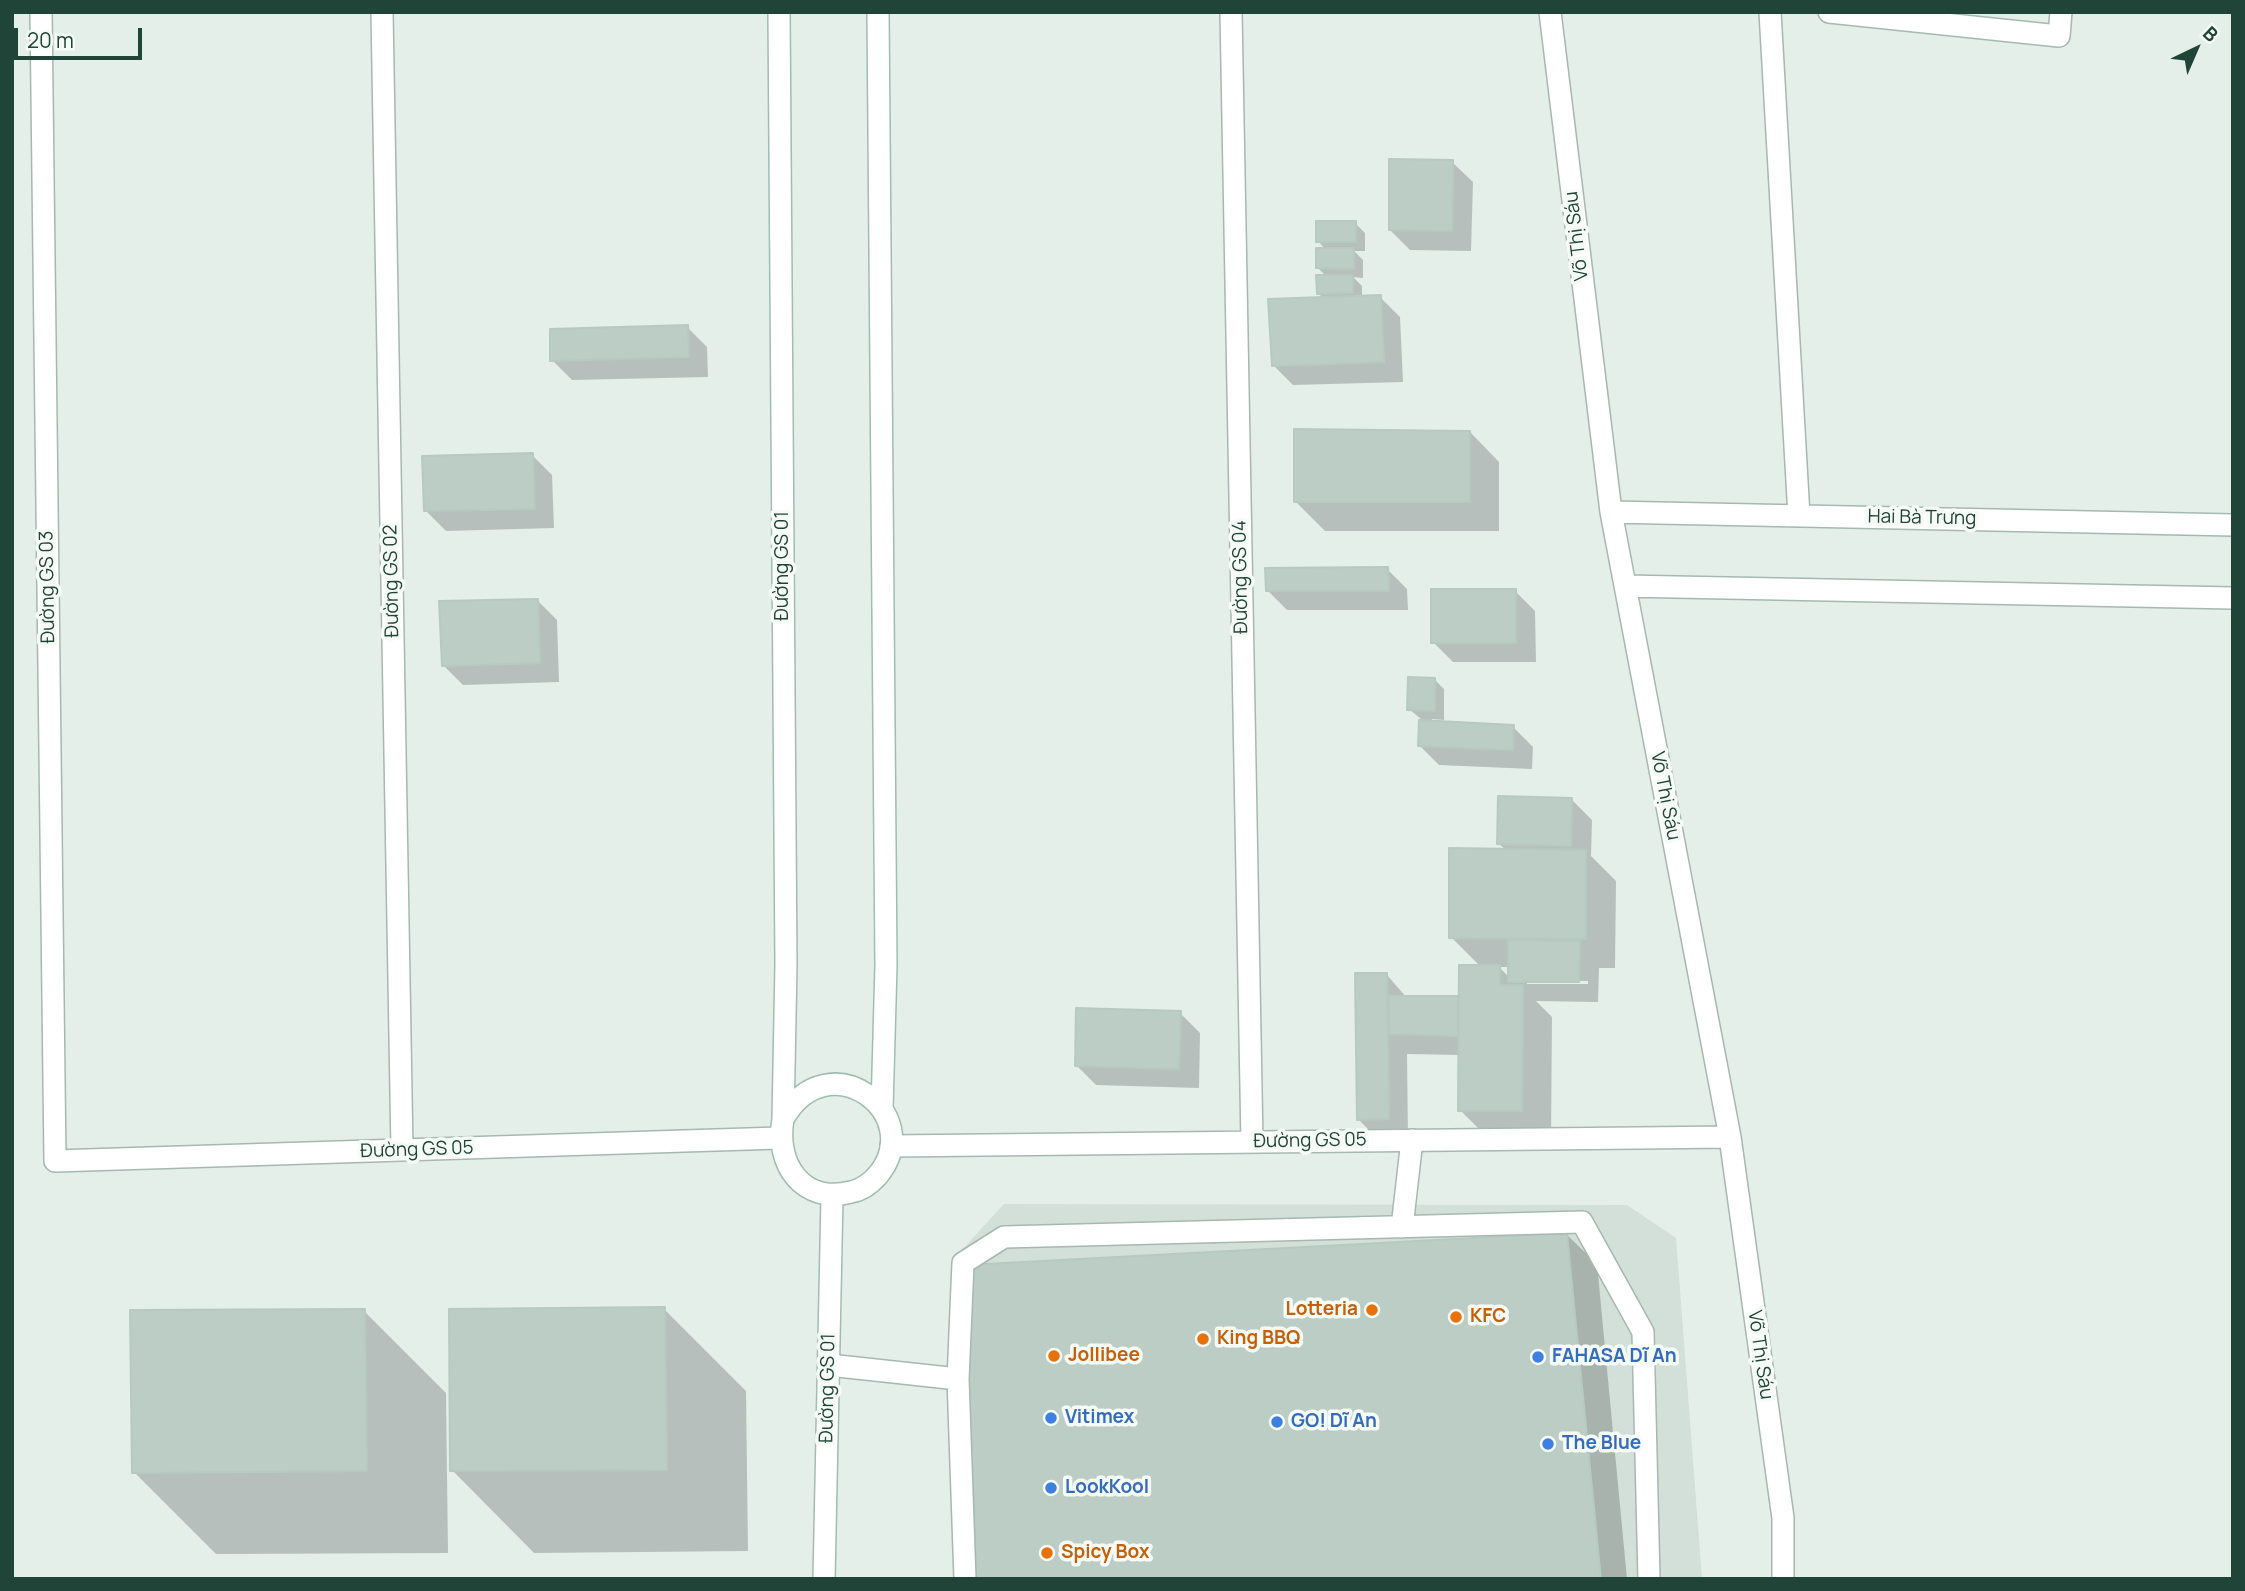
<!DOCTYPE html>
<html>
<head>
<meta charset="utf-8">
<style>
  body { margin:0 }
  #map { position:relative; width:2245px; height:1591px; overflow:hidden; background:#e4efea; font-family:Manrope,sans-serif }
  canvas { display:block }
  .frame { position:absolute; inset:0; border:14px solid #214439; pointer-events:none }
  .north { position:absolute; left:2161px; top:14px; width:70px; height:70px; -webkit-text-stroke:5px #f6fbf8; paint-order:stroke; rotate:44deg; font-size:19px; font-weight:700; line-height:28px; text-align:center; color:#214439 }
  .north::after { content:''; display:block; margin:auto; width:24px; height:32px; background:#214439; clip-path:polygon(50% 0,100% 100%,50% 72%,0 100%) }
  .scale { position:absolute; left:14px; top:28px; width:128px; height:32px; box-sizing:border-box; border:4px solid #214439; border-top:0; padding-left:9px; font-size:21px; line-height:24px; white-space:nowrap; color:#214439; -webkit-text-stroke:5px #f6fbf8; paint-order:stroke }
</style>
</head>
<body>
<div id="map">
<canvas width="2245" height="1591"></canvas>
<div class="frame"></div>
<div class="north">B</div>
<div class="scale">20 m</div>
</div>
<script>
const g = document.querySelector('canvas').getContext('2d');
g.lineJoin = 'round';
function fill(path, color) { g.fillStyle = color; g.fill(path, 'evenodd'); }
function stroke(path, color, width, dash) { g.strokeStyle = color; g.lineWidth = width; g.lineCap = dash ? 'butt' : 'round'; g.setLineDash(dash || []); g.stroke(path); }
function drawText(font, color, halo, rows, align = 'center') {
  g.font = font + ' Manrope,sans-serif'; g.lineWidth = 7; g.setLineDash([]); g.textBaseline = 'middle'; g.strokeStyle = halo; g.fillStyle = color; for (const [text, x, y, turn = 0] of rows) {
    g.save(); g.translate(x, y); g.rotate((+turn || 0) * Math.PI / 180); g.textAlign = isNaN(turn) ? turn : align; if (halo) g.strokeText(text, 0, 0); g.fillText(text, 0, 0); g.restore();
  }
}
const built = new Path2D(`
  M1004,1204L1627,1205L1676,1238L1702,1579H954L957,1255Z`);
const shadow = new Path2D(`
  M1452,162L1473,182L1471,251L1410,250L1390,230Z
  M1355,223L1365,233V251H1354L1363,260V278L1353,277L1362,286V297H1380L1400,317L1403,382L1293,385L1273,365L1324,299L1318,293L1327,277L1318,268L1326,250L1318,241Z
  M687,327L707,347L708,377L572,380L552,360Z
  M1470,432L1499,462V531H1325L1295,501Z
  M532,455L552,475L554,528L446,531L426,511Z
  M1387,569L1407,589L1408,610H1287L1267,590Z
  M1515,591L1535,611L1536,662H1453L1433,642Z
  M537,600L557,620L559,682L463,685L443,665Z
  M1435,680L1444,689V720L1432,719V723L1513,727L1533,747L1532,769L1439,765L1419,745L1421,719L1409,709Z
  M1572,800L1592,820L1591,856L1616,881L1615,968H1599L1598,1002L1536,1001L1552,1017L1551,1140H1490L1460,1110V1055L1407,1054L1408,1139H1378L1358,1119L1387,975L1407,998H1458L1461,1001L1481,967L1451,937L1506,850L1498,843ZM1499,967H1510V978ZM1527,980L1588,981V984H1527Z
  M1180,1013L1200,1033L1199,1088L1096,1085L1076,1065Z
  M1567,1235L1597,1264L1627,1579H972Z
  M664,1309L746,1391L748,1551L534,1553L452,1470Z
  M364,1311L446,1393L448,1553L216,1554L134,1472Z`);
const building = new Path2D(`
  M1389,159L1453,160L1452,231L1389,230Z
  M1316,221H1356V242H1316Z
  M1316,248H1354V269L1316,268Z
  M1316,275H1353V293L1317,294Z
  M1381,295L1384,362L1272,366L1268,299Z
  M688,325L689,357L550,361V329Z
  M1294,429L1470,431V502H1294Z
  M533,453L535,509L424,511L422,456Z
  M1388,567L1389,591H1266L1265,568Z
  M1431,589H1516V643H1431Z
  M538,599L540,663L442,666L439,601Z
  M1408,677L1435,678V711L1407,710Z
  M1419,720L1514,725L1513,750L1418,746Z
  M1498,796L1572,798L1571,846L1497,844Z
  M1449,848L1586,850V939L1449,938Z
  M1508,940L1580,941L1579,982H1508Z
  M1459,965H1500V985H1523L1522,1111H1458Z
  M1355,973H1387L1389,1119L1357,1120Z
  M1389,996H1458V1036L1389,1034Z
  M1076,1008L1181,1011L1179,1069L1075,1066Z
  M1567,1233L1601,1579H970L967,1265Z
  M665,1307L667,1470L450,1471L449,1309Z
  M365,1309L367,1471L132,1473L130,1310Z`);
const lane = new Path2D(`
  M1402,1227L1412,1140
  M829,1365L958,1379
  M965,1579L958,1379L963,1263L1004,1237L1582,1222L1643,1332L1649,1579`);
const street = new Path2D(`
  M41,12L55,1161L779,1138
  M382,12L402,1150
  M1231,12L1252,1142
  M1550,12L1611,512L1730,1137L1783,1518V1579
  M1770,12L1799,516
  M1829,12L2059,36L2061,12
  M1611,512L2233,525
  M1625,586L2233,598
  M891,1146L1730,1137`);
const secondary = new Path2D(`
  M779,12L786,964L783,1119C775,1165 803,1204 851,1192C862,1190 871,1183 878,1175C928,1114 828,1039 783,1119
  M878,12L886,965L882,1109
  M824,1579L832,1197`);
const markers = [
  [1372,1310,7,"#e8710a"],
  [1456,1317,7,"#e8710a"],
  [1203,1339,7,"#e8710a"],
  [1054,1356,7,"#e8710a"],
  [1538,1357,7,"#3f7fe0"],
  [1051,1418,7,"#3f7fe0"],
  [1277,1422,7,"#3f7fe0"],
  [1548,1444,7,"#3f7fe0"],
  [1051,1488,7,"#3f7fe0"],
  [1047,1553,7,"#e8710a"]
];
const streetNames = [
  ["Võ Thị Sáu",1577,236,-97],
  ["Hai Bà Trưng",1922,518,1],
  ["Đường GS 01",783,566,-90],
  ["Đường GS 04",1241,577,-91],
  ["Đường GS 02",392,581,-91],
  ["Đường GS 03",48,587,-91],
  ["Võ Thị Sáu",1665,796,79],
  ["Đường GS 05",1310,1141,-1],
  ["Đường GS 05",417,1150,-2],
  ["Võ Thị Sáu",1760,1355,82],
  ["Đường GS 01",828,1388,-89]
];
const foodNames = [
  ["Lotteria",1358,1310,"right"],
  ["KFC",1470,1317],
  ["King BBQ",1217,1339],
  ["Jollibee",1068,1356],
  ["Spicy Box",1061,1553]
];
const shopNames = [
  ["FAHASA Dĩ An",1552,1357],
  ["Vitimex",1065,1418],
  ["GO! Dĩ An",1291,1422],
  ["The Blue",1562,1444],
  ["LookKool",1065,1488]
];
fill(built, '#d2e0d9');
fill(shadow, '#0003');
fill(building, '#bccdc6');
stroke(building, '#b6cac1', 2);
stroke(lane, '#a6b8b1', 24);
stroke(street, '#a6b8b1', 24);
stroke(secondary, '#a1bcb2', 24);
stroke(lane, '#fff', 21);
stroke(street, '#fff', 21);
stroke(secondary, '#fff', 21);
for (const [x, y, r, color] of markers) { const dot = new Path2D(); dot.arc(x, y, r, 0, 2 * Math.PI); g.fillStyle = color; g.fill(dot); stroke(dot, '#f6fbf8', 2.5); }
drawText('19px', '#214439', '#f6fbf8', streetNames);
drawText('bold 19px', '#c56008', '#f6fbf8', foodNames, 'left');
drawText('bold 19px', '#366cbe', '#f6fbf8', shopNames, 'left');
</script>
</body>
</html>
